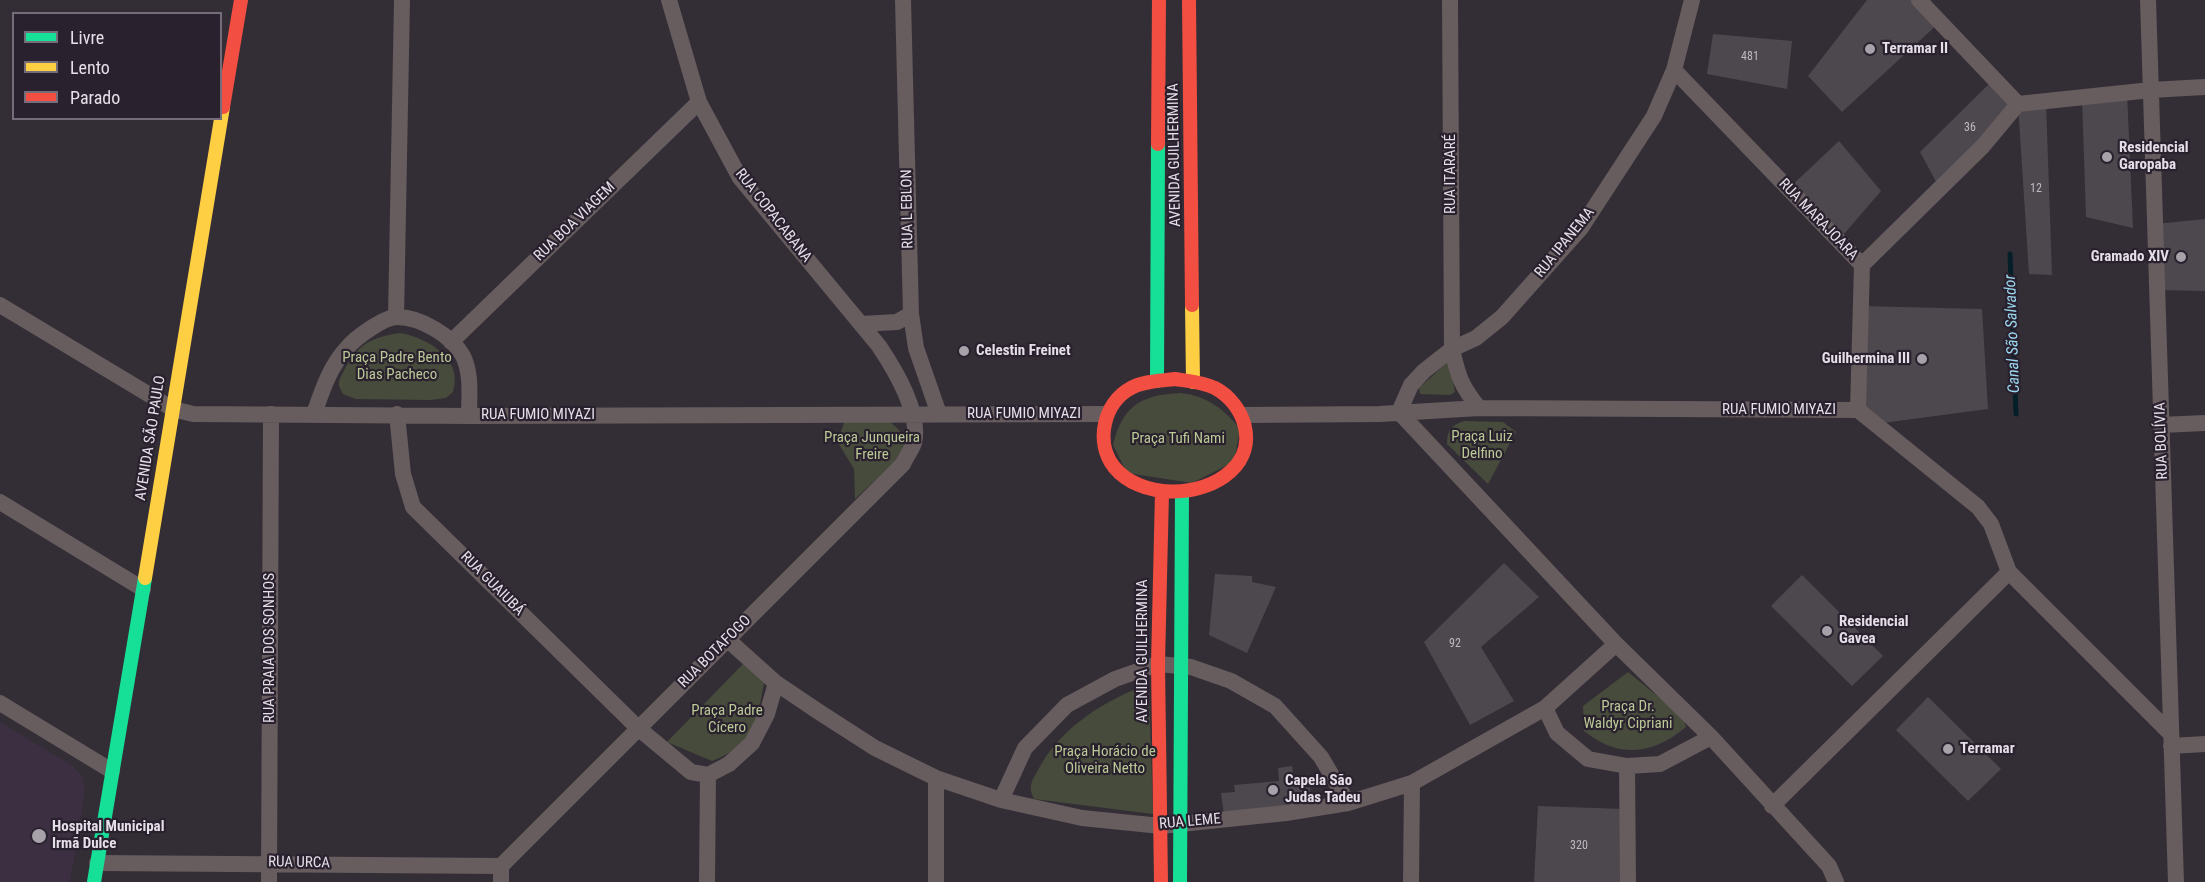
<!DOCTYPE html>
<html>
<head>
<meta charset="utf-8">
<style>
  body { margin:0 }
  #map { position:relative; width:2205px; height:882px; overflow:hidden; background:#332e36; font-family:"Roboto Condensed",sans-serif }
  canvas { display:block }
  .legend { position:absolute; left:12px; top:12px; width:210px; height:108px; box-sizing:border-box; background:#2a212f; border:2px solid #756d79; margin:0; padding:8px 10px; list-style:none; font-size:18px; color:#e5dfe8 }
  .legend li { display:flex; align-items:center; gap:12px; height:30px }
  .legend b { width:30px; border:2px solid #756d79 }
</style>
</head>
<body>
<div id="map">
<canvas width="2205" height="882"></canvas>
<ul class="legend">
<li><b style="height:8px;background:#16e098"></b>Livre</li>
<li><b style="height:8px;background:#ffcf43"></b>Lento</li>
<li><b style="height:8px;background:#f24e42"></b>Parado</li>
</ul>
</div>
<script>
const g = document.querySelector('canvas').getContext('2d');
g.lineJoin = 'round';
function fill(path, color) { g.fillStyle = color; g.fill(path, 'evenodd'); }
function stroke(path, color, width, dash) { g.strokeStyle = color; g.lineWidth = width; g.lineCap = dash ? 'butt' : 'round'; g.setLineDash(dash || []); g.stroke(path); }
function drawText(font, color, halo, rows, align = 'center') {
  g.font = font + ' "Roboto Condensed",sans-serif'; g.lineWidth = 4.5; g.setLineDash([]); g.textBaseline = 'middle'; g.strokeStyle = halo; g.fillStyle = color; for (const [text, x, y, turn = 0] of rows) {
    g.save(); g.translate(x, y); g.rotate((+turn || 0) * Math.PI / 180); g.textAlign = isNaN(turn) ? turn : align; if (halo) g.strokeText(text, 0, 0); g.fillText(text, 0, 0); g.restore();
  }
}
const built = new Path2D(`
  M0,722L73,766L82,776L85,790L70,882H0Z`);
const green = new Path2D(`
  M400,333C428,338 464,359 453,392L446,398L430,400L356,399L343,394L339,386V381C354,348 365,338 400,333Z
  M1449,361L1455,392L1450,395L1420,394L1419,388Z
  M1181,393C1207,396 1224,409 1240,429L1234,462L1192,483L1127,473L1113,445C1123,405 1141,395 1181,393Z
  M845,421H889L898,429L903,436L905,444L901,456L855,499L854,469L837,441Z
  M1464,421L1503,422L1516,432L1488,484L1447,444C1447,430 1452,425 1464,421Z
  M743,664L765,678C757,719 756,744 712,761L667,742Z
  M1628,672L1683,717L1686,727C1652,755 1619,759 1584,731L1583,706Z
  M1138,688L1149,689L1153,814L1034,799C1028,787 1031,782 1038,770C1059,730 1098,705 1138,688Z`);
const stream = new Path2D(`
  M2010,254L2016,414`);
const building = new Path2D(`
  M1867,0H1919L1940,22L1842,112L1808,76Z
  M1713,34L1792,41L1787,89L1707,74Z
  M1994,79L2018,104L1940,189L1920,152Z
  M2127,93L2133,228L2086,217L2082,98Z
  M2046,102L2052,275L2029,274L2018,104Z
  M1839,141L1881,191L1838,241L1788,189Z
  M2205,219V291L2157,290L2155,224Z
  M1861,306L1982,309L1988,409L1875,424L1858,410Z
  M1504,563L1539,597L1481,647L1514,701L1470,725L1424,642Z
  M1215,574L1252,576V582L1276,587L1247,653L1209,635Z
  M1802,575L1883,656L1852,686L1771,606Z
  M1928,697L2001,769L1968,801L1896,730Z
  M1292,766L1294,779L1300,778L1301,782L1306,781L1307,788L1310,787L1312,805L1224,815L1221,793L1235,792L1234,785L1279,781L1278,768Z
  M1538,806L1624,809L1621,882H1534Z`);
const street = new Path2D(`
  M903,0L911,314L916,348L939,414
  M1450,0L1452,349C1458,376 1461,386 1479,408
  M1692,0L1674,70L1654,116L1581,228L1502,317L1476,338L1452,349L1424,371L1411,385L1399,412L1616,644L1711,737L1829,866L1836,882
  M1919,0L2018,104
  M2148,0L2176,882
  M1674,70L1862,265L1858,410
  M2018,104L2151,90L2205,87
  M1862,265L1983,146L2018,104
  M0,305L173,409L193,414L469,416L1106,414
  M396,317L402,0
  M861,324L897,322L911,314
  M451,342L699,102
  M314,414C322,391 330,366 347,348C355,338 384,317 397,317C421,317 452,336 463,356C472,374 469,397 469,416
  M397,414L403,474L413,507L638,728L691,772L708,775L729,764L752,743L767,714L776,683
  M1244,415L1380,414L1479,408L1858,410L1978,507L1991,524L2009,572L2171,734
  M2161,425L2205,423
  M0,502L143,589
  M728,640L776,683L819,712L875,748L936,778L1001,800L1082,818L1161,826L1286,813L1348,803L1412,783L1545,708L1616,644
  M0,703L112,771
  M1545,708L1557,733L1588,759L1627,766L1660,764L1711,737
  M2171,746L2205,744
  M1627,766L1628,882
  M1001,800L1025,748L1067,705L1115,679L1158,664L1191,667L1231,681L1275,706L1321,757L1348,803
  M1772,806L2009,572
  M97,863L501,866
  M269,882L271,414
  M501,882V866L903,464C906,457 912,449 914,443C921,412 895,370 879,346L740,178L699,102L669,0
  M707,882L708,775
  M936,882V778
  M1411,882L1412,783`);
const fast = new Path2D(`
  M1157,381L1158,144
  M94,882L145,578
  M1180,882L1182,492`);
const slow = new Path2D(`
  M1192,305L1193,382
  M145,578L223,107`);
const jam = new Path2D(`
  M1189,0L1192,305
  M223,107L241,0
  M1158,144L1159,0
  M1175,379C1188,381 1203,382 1215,388C1245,404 1259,446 1231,471C1201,499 1140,499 1114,467C1095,443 1103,403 1131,388C1144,381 1160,381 1175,379Z
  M1161,882L1158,664L1162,492`);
const markers = [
  [1870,49,6,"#a7a1aa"],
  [2107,157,6,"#a7a1aa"],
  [2181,257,6,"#a7a1aa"],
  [964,351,6,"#a7a1aa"],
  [1922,359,6,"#a7a1aa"],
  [1827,631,6,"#a7a1aa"],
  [1948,749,6,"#a7a1aa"],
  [1273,790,6,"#a7a1aa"],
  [39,836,8,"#a7a1aa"]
];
const numberNames = [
  ["481",1750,57],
  ["36",1970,128],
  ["12",2036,189],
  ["92",1455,644],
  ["320",1579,846]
];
const poiNames = [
  ["Terramar II",1882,49],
  ["Residencial",2119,148],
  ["Garopaba",2119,165],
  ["Gramado XIV",2169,257,"right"],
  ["Celestin Freinet",976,351],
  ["Guilhermina III",1910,359,"right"],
  ["Residencial",1839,622],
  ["Gavea",1839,639],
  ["Terramar",1960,749],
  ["Capela São",1285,781],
  ["Judas Tadeu",1285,798],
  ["Hospital Municipal",52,827],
  ["Irmã Dulce",52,844]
];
const streetNames = [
  ["AVENIDA GUILHERMINA",1175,155,-91],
  ["RUA ITARARÉ",1451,174,-90],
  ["RUA L EBLON",908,209,-91],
  ["RUA COPACABANA",773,216,52],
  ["RUA MARAJOARA",1818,220,46],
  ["RUA BOA VIAGEM",575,222,-44],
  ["RUA IPANEMA",1565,243,-51],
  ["RUA FUMIO MIYAZI",1779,410],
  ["RUA FUMIO MIYAZI",1024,414],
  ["RUA FUMIO MIYAZI",538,415],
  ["AVENIDA SÃO PAULO",151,438,-81],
  ["RUA BOLÍVIA",2162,441,-92],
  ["RUA GUAIUBÁ",492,584,45],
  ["RUA PRAIA DOS SONHOS",270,648,-90],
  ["AVENIDA GUILHERMINA",1143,651,-90],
  ["RUA BOTAFOGO",715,652,-45],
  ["RUA LEME",1190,822,-5],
  ["RUA URCA",299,863,1]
];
const parkNames = [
  ["Praça Padre Bento",397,358],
  ["Dias Pacheco",397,375],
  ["Praça Luiz",1482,437],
  ["Delfino",1482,454],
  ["Praça Junqueira",872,438],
  ["Freire",872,455],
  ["Praça Tufi Nami",1178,439],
  ["Praça Dr.",1628,707],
  ["Waldyr Cipriani",1628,724],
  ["Praça Padre",727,711],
  ["Cícero",727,728],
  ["Praça Horácio de",1105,752],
  ["Oliveira Netto",1105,769]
];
const waterNames = [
  ["Canal São Salvador",2013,334,-92]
];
fill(built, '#3b2f41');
fill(green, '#474b3b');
stroke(stream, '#051f29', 5);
fill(building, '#4c484e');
stroke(street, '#675c5e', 16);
stroke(fast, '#16e098', 14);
stroke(slow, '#ffcf43', 14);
stroke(jam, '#f24e42', 14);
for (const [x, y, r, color] of markers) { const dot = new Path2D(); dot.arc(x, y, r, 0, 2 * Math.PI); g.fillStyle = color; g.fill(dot); stroke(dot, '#2a212f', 2); }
drawText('12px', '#bfb9c2', null, numberNames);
drawText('bold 15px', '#e5dfe8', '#2a212f', poiNames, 'left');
drawText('15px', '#e5dfe8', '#2a212f', streetNames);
drawText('15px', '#bac996', '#2a212f', parkNames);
drawText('italic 16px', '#9ad8ef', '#2a212f', waterNames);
</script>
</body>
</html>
